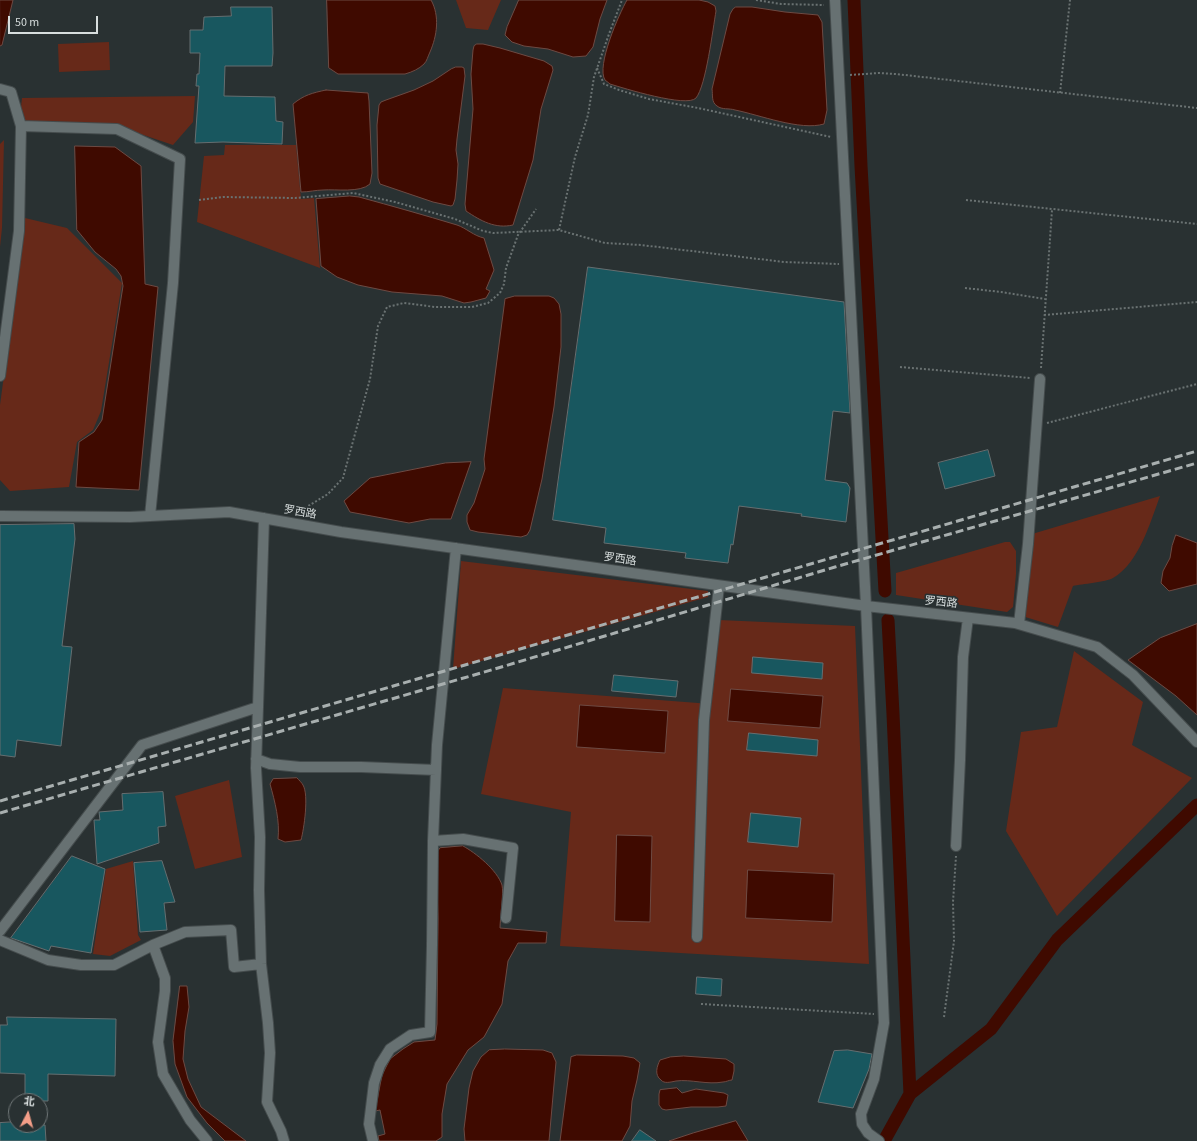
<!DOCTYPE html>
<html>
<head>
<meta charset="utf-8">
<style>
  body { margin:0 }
  #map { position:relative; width:1197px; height:1141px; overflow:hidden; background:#293132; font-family:"Source Sans 3","Noto Sans SC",sans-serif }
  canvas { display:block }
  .north { position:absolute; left:8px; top:1093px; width:40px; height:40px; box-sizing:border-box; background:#293132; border:1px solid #6f7677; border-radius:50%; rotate:6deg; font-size:11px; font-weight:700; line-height:16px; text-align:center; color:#d8dede }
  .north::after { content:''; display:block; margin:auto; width:14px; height:18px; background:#f49e88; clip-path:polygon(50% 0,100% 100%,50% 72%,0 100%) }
  .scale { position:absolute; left:8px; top:16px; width:90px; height:18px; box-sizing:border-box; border:2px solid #d8dede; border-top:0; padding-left:5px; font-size:12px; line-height:14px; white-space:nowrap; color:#d8dede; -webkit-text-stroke:3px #293132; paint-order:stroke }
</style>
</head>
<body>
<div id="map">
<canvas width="1197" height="1141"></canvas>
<div class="north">北</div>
<div class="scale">50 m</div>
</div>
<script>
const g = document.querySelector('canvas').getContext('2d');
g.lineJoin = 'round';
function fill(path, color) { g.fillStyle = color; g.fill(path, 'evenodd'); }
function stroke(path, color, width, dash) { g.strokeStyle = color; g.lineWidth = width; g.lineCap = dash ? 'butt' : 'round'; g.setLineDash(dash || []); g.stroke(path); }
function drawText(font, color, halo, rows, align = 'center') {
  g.font = font + ' "Source Sans 3","Noto Sans SC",sans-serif'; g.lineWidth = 3.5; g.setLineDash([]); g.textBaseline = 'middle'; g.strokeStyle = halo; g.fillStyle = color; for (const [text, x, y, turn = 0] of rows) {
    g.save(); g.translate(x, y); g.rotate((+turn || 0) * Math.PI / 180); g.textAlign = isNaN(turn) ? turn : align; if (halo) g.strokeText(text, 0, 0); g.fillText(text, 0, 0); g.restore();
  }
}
const green = new Path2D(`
  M456,0H501L488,30L466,28Z
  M109,42L110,70L59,72L58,44Z
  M195,96L193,122L173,145L111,124L25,121L20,116L22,98Z
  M4,140L2,228L0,247V144Z
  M225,145H296L301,199L314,198L320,268L197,222L204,156L224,155Z
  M25,218L67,228L122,283L101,411L93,430L77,442L69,487L10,491L0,480V405Z
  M1160,496C1150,523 1139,563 1113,578C1106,582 1082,584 1073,586L1058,627L1022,616L1032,534Z
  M1005,542H1010L1016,551V574L1013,607L1007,612L896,595V573Z
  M461,561L708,591V597L453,669Z
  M719,620L855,626L869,964L560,946L571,812L481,794L503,688L711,704Z
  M1074,651L1143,702L1132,745L1192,778L1057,916L1006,831L1021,732L1057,727Z
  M229,780L242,857L195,869L175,796Z
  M133,861L138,935L141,940L110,956L93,954L106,869Z`);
const water = new Path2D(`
  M0,0H13L2,45L0,46Z
  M327,0H431C440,16 437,36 430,52C428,56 427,61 424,64C419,69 412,72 405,74H338L329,68Z
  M519,0H607L600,19L593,47L586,56L573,57L548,49L524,46L512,42L505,35L507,27Z
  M627,0H699L708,2L715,6L716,11C713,28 706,86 696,98C687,108 623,88 610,84C608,82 606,81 605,80C596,66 619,14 627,0Z
  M736,7H752L785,12L818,15L822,22L827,110L824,124C800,131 760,115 735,110C729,108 722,110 717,106C711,102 713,95 712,89L730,14L733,9Z
  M477,44H483L500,48L544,61L552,66L553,70L541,109L533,160L513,225C495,229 481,221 466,211L465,204L473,109L471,74L473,50L474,46Z
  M456,67H462L464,68L465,76L457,139L456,150L458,164L457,180L455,199L453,205L451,206L433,202L380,184L378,178L377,125L379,105L381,102L386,100L414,90L433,81L451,69Z
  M326,90L368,93L369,101L372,173L370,184C360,193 336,189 323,190C316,190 309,192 301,192L293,104C304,95 312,93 326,90Z
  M75,146L115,147L141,166L145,284L158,287L139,490L76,487L79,442L94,432L102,420L123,286L121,276L116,269L95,252L77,230Z
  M350,196L359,197C392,206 424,215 457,225C466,228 474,236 484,238L494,270L486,289L490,291L486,298L471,302L464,303L442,296L392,292L358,285L337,277L321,266L316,199Z
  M515,296H549L554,298L559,304L561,314V347L554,407L542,479L530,530L527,535L521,537L478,532L470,530L467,522V515L474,503L485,469L484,459L505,299Z
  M471,462L451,519H430L409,523L350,512L344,501L370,478L445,463Z
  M1176,535L1197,543V584L1169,591L1161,583L1163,571L1170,558L1172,546Z
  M1197,624V715L1176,696L1128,660L1160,638Z
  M731,689L823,696L820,728L728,721Z
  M580,705L668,711L665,753L577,747Z
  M297,778C299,780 302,783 303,785C309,795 304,829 301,840L285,842L278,839C280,821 275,802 270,784L273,779Z
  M617,835L652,836L650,922L615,921Z
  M463,846C476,853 497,870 502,885C504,893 500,919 500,928L547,932L546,943H518L508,961L502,1004L484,1037L468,1050L447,1084L442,1114V1137L436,1141H379L378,1136L385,1134L380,1110L375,1111L382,1075L390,1059L403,1049L414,1042L435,1040L437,1024L438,918L436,853L440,848Z
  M748,870L834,874L832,922L746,918Z
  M180,986H187L189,1007L185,1031L183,1059L188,1079L201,1107L246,1141H225L207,1123L187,1097L175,1064L173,1041Z
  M505,1049L543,1050L552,1053L556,1062L549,1141H465L464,1129L469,1088L473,1071L481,1057L489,1050Z
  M577,1055L623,1056L634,1058L640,1063L637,1080L632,1101L630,1126L622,1141H560L571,1057Z
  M684,1056L726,1059L734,1064V1071L732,1080C729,1080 726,1082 723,1082C707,1085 691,1079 676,1081C671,1082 664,1084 661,1080C654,1075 657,1066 660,1060L670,1057Z
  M677,1088L682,1093L696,1089L724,1093L728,1095L726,1106L718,1107H691L666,1110L662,1109L659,1105V1094L660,1090Z
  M736,1121L748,1141H669L693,1133Z`);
const canal = new Path2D(`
  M854,0L861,166L885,591
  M888,620L893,714L910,1094
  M884,1141L910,1094L991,1029L1057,940L1197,805`);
const building = new Path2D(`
  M231,7H272L273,53L272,66H225L224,96L275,97L276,121L283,122L282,144L223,142L195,143L199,86H196L197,74H199L200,53H190V30H203L204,17L231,16Z
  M588,267L844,302L850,413L833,411L825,480L847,483L850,488L846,522L801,516L802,514L739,506L733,545L731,544L728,563L685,558L686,553L604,543L606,528L553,520Z
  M988,450L995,476L945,489L938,463Z
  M74,524L75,539L62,646L72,647L61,746L17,740L15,757L0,755V525Z
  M753,657L823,663L822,679L752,673Z
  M614,675L678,681L676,697L612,691Z
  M749,733L818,740L817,756L747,750Z
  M163,792L166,826L158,827L159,843L97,864L94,820H100L99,812L123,810L122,794Z
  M751,813L801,818L798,847L748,842Z
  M72,856L105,869L91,953L51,946L49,951L11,938Z
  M162,861L175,902L164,903L167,930L140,932L134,863Z
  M697,977L722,979L721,996L696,994Z
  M7,1017L116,1019L115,1076L48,1074V1101H25V1074L0,1073V1025H7Z
  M848,1050L872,1054L869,1069L853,1108L818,1102L834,1051Z
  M16,1122V1125H45L46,1141H0V1123Z
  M640,1130L656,1141H632Z`);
const path = new Path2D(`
  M756,0L781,4L824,5
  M597,68L604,84L619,90L649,99L698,108L831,137
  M850,75L879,73L896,74L1197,108
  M1060,93L1070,0
  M199,200L223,197L295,198L353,193L395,202L455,219L483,231L493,233L559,230L605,243L641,245L784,262L839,264
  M966,200L1197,224
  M559,230L575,157L588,115L594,77L609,34L622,0
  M965,288L1001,292L1045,299
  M1044,315L1197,302
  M900,367L1030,378
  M1041,368L1052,210
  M1047,423L1197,384
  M299,513L300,511L328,494L343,478L370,379L378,326L387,307L404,303L435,307H472L488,303L500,293L504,284L506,268L518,235L536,209
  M701,1004L874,1014
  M944,1017L954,941L953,902L956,856`);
const minor = new Path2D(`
  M835,0L866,606L884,1023L874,1079L861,1114L862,1124L868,1133L879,1141
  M0,89L11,92L21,126L117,129L180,159L173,283L150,516
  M0,376L19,231L21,126
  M0,516L130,517L229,512L341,532L866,606L1015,623L1097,647L1133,675L1197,742
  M1019,624L1028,544L1040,379
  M258,707L256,768L260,837L259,890L261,964L268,1023L270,1053L267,1102L281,1131L284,1141
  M256,759L270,764L300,767H361L436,770
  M433,841L463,839L513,848L506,918
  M956,846L960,760L963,657L968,618
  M0,931L142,745L258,707L264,518
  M697,937L704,720L719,586
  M0,940L48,960L81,965H114L153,945L185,932L231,930L234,967L261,964
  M153,945L165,978V991L158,1042L163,1074L190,1120L207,1141
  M373,1141L369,1124L374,1083L380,1065L390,1049L411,1035L430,1032L432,945L433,841L437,745L456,548`);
const rail = new Path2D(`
  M0,801L1197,451
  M0,813L498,668L835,567L1197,463`);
const streetNames = [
  ["罗西路",300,513,10],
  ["罗西路",620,560,8],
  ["罗西路",941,603,6]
];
fill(green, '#672919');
fill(water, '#3f0a00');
stroke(water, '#6d4a43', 1);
stroke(canal, '#3f0a00', 13);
fill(building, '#18575f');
stroke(building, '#656e70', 1);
stroke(minor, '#454c4d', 12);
stroke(path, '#6a7272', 2, [2, 2]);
stroke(minor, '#677172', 10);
stroke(rail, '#a8afaf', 3, [8, 4]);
drawText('11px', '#d8dede', '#293132', streetNames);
</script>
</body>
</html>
